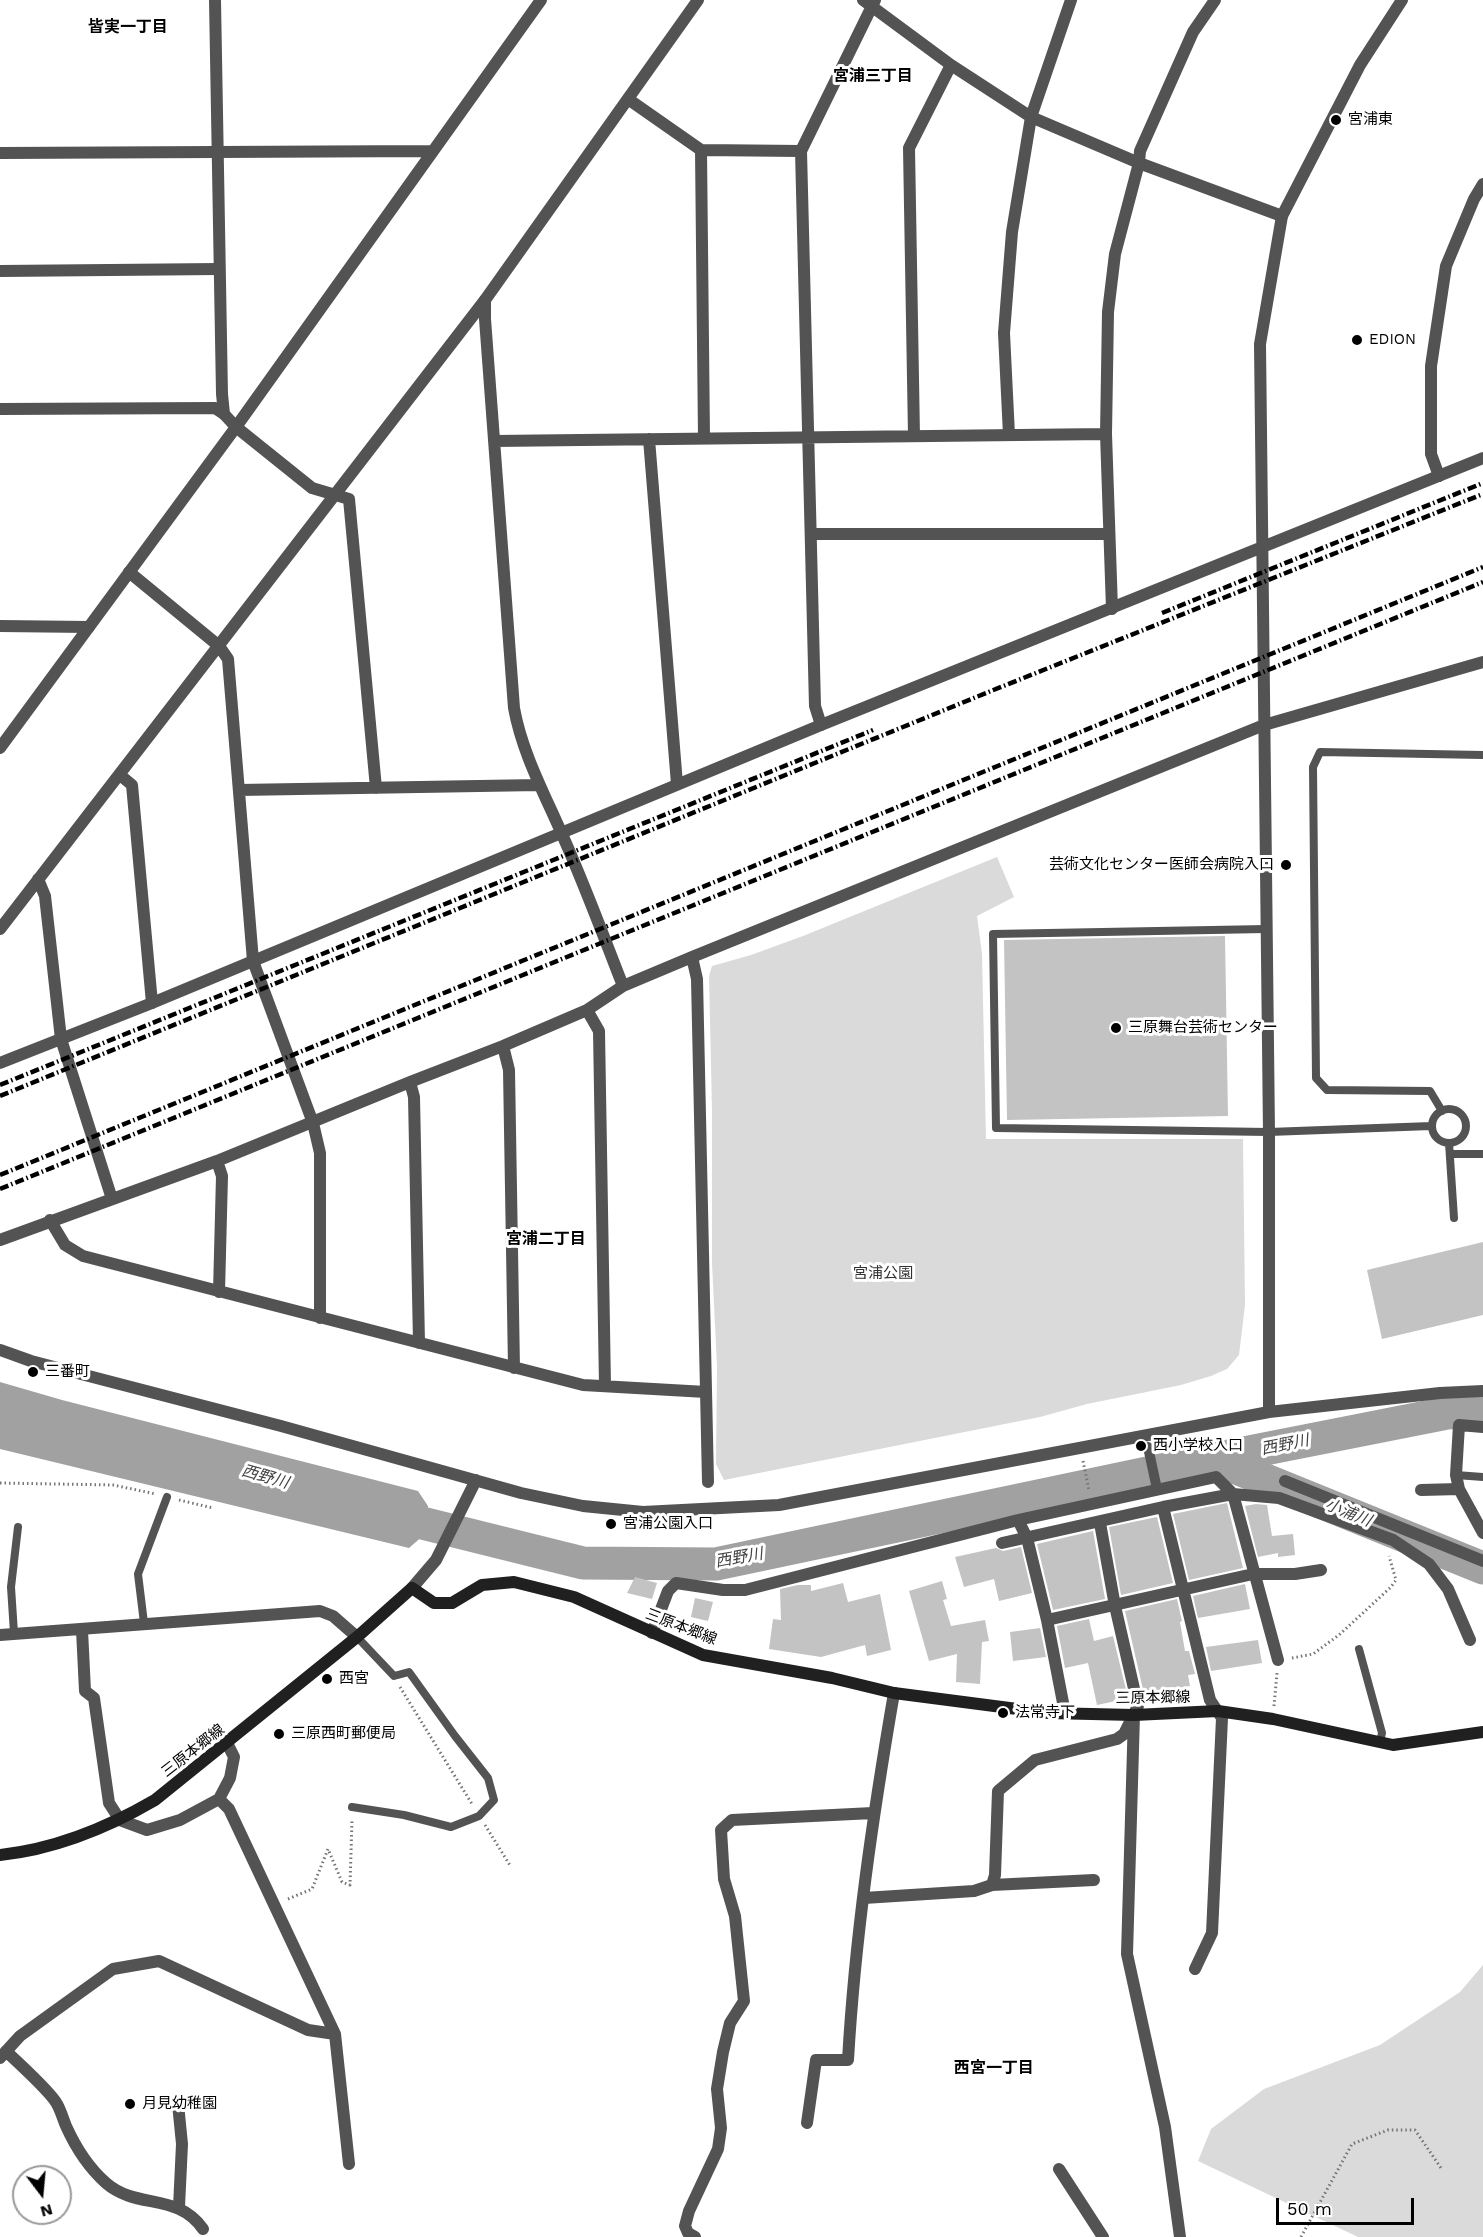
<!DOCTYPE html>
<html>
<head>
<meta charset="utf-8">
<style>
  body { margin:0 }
  #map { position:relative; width:1483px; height:2237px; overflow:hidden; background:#fff; font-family:"Work Sans",sans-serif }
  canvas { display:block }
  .north { position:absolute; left:12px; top:2165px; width:60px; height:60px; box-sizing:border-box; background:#fff; border:2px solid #999; border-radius:50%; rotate:164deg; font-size:16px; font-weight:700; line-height:24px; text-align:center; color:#000 }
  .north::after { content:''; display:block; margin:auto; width:21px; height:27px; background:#000; clip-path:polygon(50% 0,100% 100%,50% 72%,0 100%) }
  .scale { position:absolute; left:1276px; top:2198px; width:138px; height:27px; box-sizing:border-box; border:3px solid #000; border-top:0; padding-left:8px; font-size:18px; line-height:21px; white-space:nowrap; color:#000; -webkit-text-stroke:4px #fff; paint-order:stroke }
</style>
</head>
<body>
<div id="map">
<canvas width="1483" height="2237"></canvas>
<div class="north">N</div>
<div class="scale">50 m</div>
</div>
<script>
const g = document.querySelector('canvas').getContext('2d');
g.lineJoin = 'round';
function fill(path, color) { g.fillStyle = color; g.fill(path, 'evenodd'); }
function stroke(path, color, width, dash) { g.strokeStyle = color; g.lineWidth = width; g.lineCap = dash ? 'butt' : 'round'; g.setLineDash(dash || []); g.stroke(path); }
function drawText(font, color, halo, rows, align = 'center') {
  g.font = font + ' "Work Sans","Noto Sans JP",sans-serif'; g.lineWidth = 6; g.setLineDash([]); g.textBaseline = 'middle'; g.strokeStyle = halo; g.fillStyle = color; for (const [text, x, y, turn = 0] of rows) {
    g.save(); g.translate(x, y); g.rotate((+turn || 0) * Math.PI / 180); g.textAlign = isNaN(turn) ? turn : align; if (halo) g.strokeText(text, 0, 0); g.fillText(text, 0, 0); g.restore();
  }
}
const green = new Path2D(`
  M997,857L1014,897L977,916L982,954L986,1139H1243L1245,1305L1239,1355L1227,1369L1211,1376L1181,1385L1087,1404L1040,1417L724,1480L716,1464L717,1366L712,1263V1110L709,976L712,966L751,955L803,936Z
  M1483,1965V2237H1358L1198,2161L1211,2129L1264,2089L1380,2045L1460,1992Z`);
const water = new Path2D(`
  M0,1382L62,1400L418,1491L428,1506L425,1534L409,1548L0,1449Z`);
const river = new Path2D(`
  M1214,1459L1483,1568
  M385,1512L418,1522L583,1563L716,1564L1214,1459L1447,1413L1483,1411`);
const building = new Path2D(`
  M1225,936L1228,1116L1007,1120L1004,940Z
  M1483,1242V1315L1382,1339L1367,1270Z
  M1227,1503L1243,1568L1189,1580L1173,1514Z
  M1256,1504L1267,1505L1272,1536L1293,1534L1295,1555L1278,1557V1553L1258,1557L1245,1506Z
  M1157,1517L1173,1583L1121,1595L1109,1527Z
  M1093,1531L1105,1599L1053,1610L1037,1544Z
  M1021,1547L1032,1593L999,1601L994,1579L964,1587L955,1557L996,1548L1003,1551Z
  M635,1577L657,1583L652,1599L627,1593Z
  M942,1581L947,1599L943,1600L951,1626L985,1620L989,1641L982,1642L980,1684L956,1682L957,1654L929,1661L909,1591Z
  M843,1583L848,1602L880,1594L891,1650L867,1656L865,1645L821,1657L769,1649L773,1619L781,1620L780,1589L798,1585H811V1591Z
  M1245,1584L1250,1609L1198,1618L1193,1596Z
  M695,1598L713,1602L708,1621L691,1617Z
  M1177,1599L1182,1621L1180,1622L1185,1651H1189L1195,1674L1188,1675L1190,1686L1144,1694L1125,1611Z
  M1089,1619L1094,1641L1113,1636L1128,1698L1125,1699L1097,1705L1088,1663L1065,1668L1057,1626Z
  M1040,1628L1046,1657L1013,1661L1010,1632Z
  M1258,1640L1262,1663L1211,1671L1206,1647Z`);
const path = new Path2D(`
  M1083,1461L1089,1490
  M0,1483L113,1485L156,1494
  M179,1500L213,1508
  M1292,1658L1313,1654L1339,1635L1391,1587L1396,1580L1389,1556
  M400,1687L472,1804
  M1274,1706L1277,1673
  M485,1825L511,1867
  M288,1899L312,1889L328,1849L342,1882L350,1885L352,1820
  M1301,2237L1352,2144L1388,2130H1415L1441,2168`);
const service = new Path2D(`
  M1266,929L993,934L996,1128L1269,1132L1431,1126
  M1432 1126a17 17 0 1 1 34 0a17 17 0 1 1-34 0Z
  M1442,1111L1430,1091L1327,1090L1316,1078L1313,767L1320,752L1483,755
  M1449,1143L1454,1218
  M1450,1154H1483
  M1456,1475L1483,1477
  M144,1623L138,1574L167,1497
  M14,1633L11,1587L18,1527
  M1359,1649L1382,1733L1380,1742
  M352,1807L404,1815L451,1827L479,1816L494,1800L488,1778L455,1736L409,1672L394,1676L357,1637`);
const pedestrian = new Path2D(`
  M1148,1447L1157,1489`);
const minor = new Path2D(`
  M863,0L951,65L1031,117L1139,163L1282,216
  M628,99L701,150L801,151
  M701,150L704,438
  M0,153L432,151
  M0,271L219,269
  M485,300V319L514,708C522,752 543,791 561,832C584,883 603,935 623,986
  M0,409L215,408L224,414
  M1009,435L1004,333L1012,232L1031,117L1071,0
  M914,436L909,148L951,65
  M649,439L677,784
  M494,441L1106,434
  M1439,476L1431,454V366L1446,266L1474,199L1483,184
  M811,534H1109
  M129,572L219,646L228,659L253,961L313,1123L320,1153V1318
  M1112,609L1106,434L1108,312L1115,254L1139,163L1140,151L1193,32L1215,0
  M0,626L89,627
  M821,725L815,706L801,151L875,0
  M120,775L132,785L152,1003
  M376,788L349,499L312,488L236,427L541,0
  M239,790L539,785
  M38,879L45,896L61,1039L112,1199
  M0,929L485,300
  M692,957L697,979L708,1482
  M587,1010L599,1031L605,1386
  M503,1046L509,1070L514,1368
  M410,1082L414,1097L419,1343
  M217,1161L222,1176L219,1292
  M50,1220L65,1245L83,1256L583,1385L706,1392
  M0,1240L217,1161L410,1082L503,1046L587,1010L623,986L692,957L1264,725L1483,662
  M1483,1427L1459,1425L1456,1475L1459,1489L1483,1533
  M1285,1481L1483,1561
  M1421,1490L1459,1489
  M1163,1507L1210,1700L1222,1718L1212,1933L1195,1969
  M1018,1520L1216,1477L1233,1494L1278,1660
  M1002,1543L1163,1507L1233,1494L1279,1498L1393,1540L1429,1564L1448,1589L1470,1640
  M1047,1620L1253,1574H1295L1321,1570
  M82,1630L85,1691L94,1698L109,1803L120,1820L147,1830L180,1820L219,1799L230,1778L234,1757L227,1743
  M652,1633L668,1591L676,1583L723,1590H745L1018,1520L1027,1538L1047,1620L1065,1713
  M0,1635L320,1611L333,1616L357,1637
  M1134,1715L1127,1954L1165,2127L1180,2237
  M219,1799L229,1809L335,2034L349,2164
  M992,1885L995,1875L998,1791L1035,1760L1117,1739L1124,1734L1138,1706L1115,1606L1100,1523
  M864,1898L974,1891L992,1885L1094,1880
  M6,2051C18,2063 50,2091 57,2104C61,2111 63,2119 66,2126C75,2146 89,2168 106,2183C137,2210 177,2192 203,2229
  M0,2058L20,2036L113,1969L159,1961L308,2030L335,2034
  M178,2104L182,2144L179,2207
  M807,2123L816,2060H848C855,1937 873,1815 894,1693
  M1059,2169L1103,2237
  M695,2237L688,2233L685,2226L689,2211L718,2149L721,2128L717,2089L723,2052L730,2023L744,2001L735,1916L724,1879L721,1830L732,1820L873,1813`);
const tertiary = new Path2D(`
  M485,300L698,0
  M0,748L236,427L224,414L222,394L215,0
  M0,1063L152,1003L821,725L1483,458
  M0,1350L31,1361L281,1426L521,1493L583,1506L643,1512L779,1505L1269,1412L1440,1393L1483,1391
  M1269,1412V1132L1260,344L1282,216L1360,65L1402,0
  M412,1588L436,1560L476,1480`);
const secondary = new Path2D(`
  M0,1855C56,1849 107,1828 155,1800L357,1637L412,1588L434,1603H452L482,1585L514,1582L574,1597L703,1655L832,1678L894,1693L1048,1713L1134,1715L1218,1711L1273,1719L1393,1745L1483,1732`);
const rail = new Path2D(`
  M1162,613L1483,483
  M0,1085L873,730
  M0,1096L991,691L1483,494
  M0,1175L1483,567
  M0,1189L1483,582`);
const markers = [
  [1336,120,6,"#000"],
  [1357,340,6,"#000"],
  [1286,865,6,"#000"],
  [1116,1028,6,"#000"],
  [33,1372,6,"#000"],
  [1141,1446,6,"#000"],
  [611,1524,6,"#000"],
  [327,1679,6,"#000"],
  [1003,1713,6,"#000"],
  [279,1734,6,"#000"],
  [130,2104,6,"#000"]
];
const poiNames = [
  ["宮浦東",1348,120],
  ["EDION",1369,340],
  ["芸術文化センター医師会病院入口",1274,865,"right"],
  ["三原舞台芸術センター",1128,1028],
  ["三番町",45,1372],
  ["西小学校入口",1153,1446],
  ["宮浦公園入口",623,1524],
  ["西宮",339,1679],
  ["法常寺下",1015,1713],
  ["三原西町郵便局",291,1734],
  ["月見幼稚園",142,2104]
];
const parkNames = [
  ["宮浦公園",883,1274]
];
const streetNames = [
  ["三原本郷線",681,1627,21],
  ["三原本郷線",1153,1698,-1],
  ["三原本郷線",193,1751,-38]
];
const neighbourhoodNames = [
  ["皆実一丁目",128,27],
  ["宮浦三丁目",873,76],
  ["宮浦二丁目",546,1239],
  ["西宮一丁目",994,2068]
];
const waterNames = [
  ["西野川",1285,1445,-11],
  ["西野川",265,1477,16],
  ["小浦川",1348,1513,22],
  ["西野川",739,1558,-10]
];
fill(green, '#dadada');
fill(water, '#a1a1a1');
stroke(river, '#a1a1a1', 33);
fill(building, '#c3c3c3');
stroke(path, '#757575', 3, [1.5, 3]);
stroke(service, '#535353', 8);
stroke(pedestrian, '#535353', 10);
stroke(minor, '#535353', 12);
stroke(tertiary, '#535353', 12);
stroke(secondary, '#202020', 12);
stroke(rail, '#000', 4.5, [9, 3, 1.5, 3]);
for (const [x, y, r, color] of markers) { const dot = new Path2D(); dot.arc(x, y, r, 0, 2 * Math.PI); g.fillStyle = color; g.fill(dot); stroke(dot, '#fff', 2); }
drawText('15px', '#000', '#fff', poiNames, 'left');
drawText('15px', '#313131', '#fff', parkNames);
drawText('15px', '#000', '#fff', streetNames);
drawText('bold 16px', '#000', '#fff', neighbourhoodNames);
drawText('italic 16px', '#424242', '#fff', waterNames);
</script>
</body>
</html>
